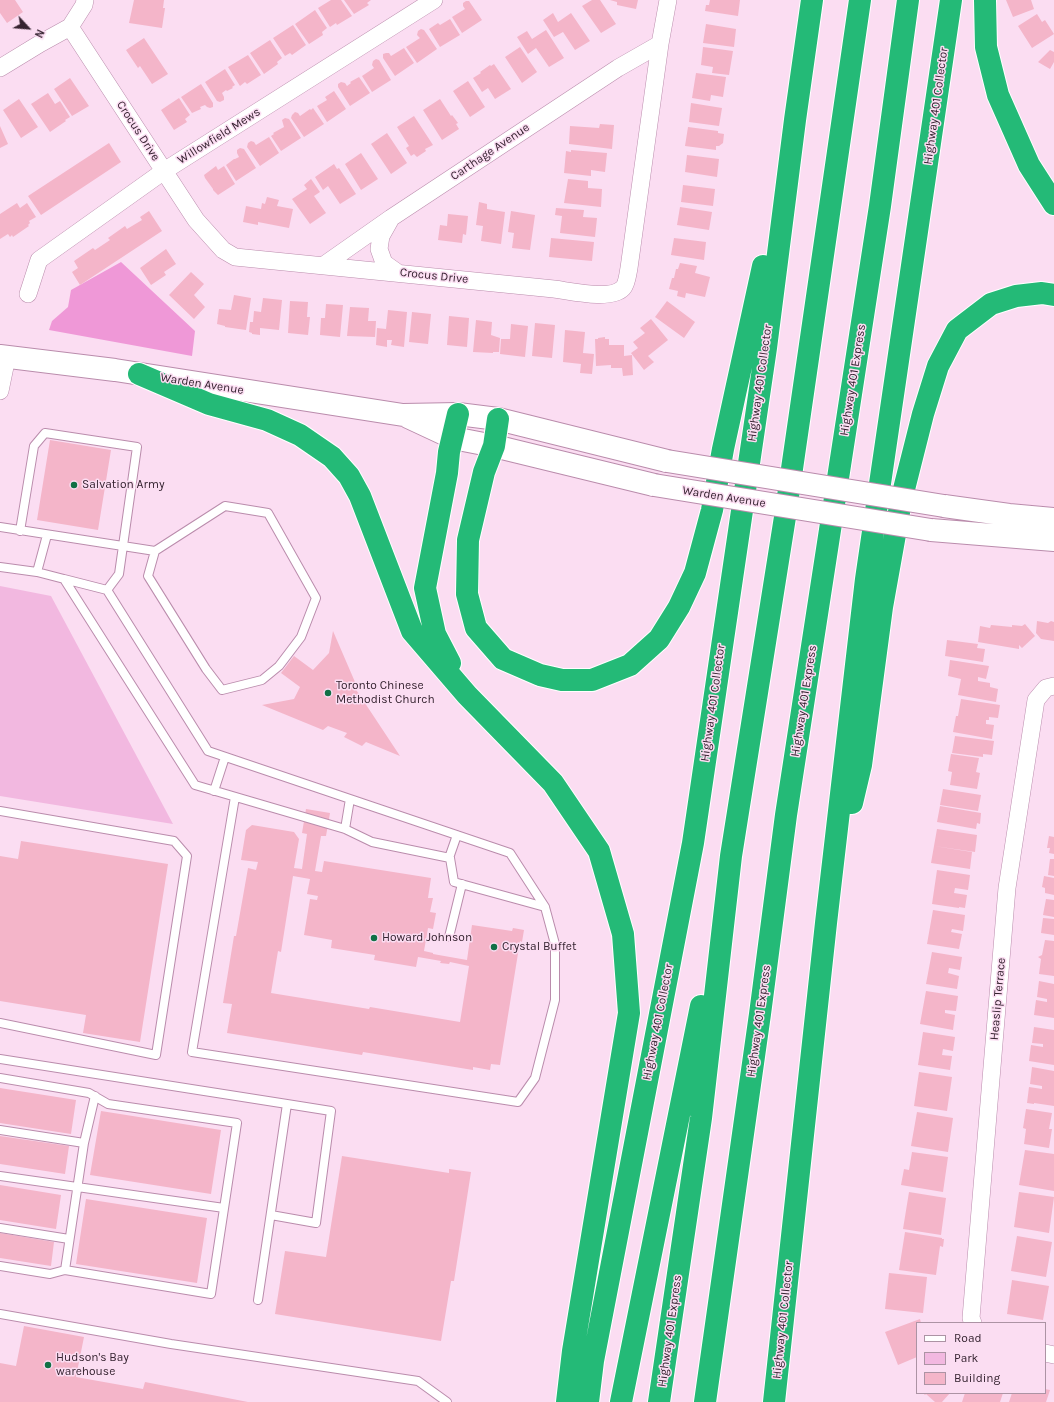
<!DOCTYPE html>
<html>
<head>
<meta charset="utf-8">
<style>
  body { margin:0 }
  #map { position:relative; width:1054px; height:1402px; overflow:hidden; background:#fbddf2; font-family:Karla,sans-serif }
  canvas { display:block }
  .legend { position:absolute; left:916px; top:1322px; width:130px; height:72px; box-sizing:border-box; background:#fbddf2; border:1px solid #ac93a4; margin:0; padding:5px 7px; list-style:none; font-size:12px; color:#352330 }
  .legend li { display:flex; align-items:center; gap:8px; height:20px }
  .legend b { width:20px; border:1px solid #ac93a4 }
  .north { position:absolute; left:8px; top:8px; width:40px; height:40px; -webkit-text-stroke:3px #fbddf2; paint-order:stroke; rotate:116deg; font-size:11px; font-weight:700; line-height:16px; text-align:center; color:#352330 }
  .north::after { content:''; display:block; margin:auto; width:14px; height:18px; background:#352330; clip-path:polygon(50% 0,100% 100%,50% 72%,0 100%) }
</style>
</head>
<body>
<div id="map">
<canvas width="1054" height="1402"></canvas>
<ul class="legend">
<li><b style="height:5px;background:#fff"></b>Road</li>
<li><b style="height:11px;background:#f2b8e0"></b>Park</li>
<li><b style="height:11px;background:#f4b5c9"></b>Building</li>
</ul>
<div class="north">N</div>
</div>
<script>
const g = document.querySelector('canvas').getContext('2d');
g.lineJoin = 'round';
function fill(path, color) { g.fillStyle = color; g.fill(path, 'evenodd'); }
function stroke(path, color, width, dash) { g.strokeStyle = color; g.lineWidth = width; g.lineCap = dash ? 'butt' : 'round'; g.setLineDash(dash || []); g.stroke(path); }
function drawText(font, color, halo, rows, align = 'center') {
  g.font = font + ' Karla,sans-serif'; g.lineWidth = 3; g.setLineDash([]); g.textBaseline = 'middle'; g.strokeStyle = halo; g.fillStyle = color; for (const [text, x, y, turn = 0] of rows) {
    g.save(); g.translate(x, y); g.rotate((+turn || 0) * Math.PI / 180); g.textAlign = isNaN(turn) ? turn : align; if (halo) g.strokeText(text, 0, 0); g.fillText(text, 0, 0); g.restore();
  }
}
const green = new Path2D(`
  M0,586L51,596L173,824L0,796Z`);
const forest = new Path2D(`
  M121,262L195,331L192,356L49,330L52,321L68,307L71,290Z`);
const building = new Path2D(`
  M0,0H15L23,12L7,23L0,13Z
  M134,0H164L163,8H165L162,28L129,23Z
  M331,0H341L352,16L337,25L336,23L330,27L318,8Z
  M344,0H371L367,3L369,5L354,14Z
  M592,0H600L616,24L601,33L582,6Z
  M610,0H638L636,9L617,5V2Z
  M710,0H740L738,16L705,11L706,5H709Z
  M1006,0H1031L1034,9L1013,17Z
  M466,1H469L482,20L462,33L452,17L465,9L463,6V3Z
  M315,10L327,28L322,32L323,35L309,44L295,24Z
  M553,13L558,22L571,13L590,41L575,50L563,32L554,37L543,20Z
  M1037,14L1042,22L1045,20L1054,34L1032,48L1018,26Z
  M450,19L460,35L440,47L429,29L438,23L440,25Z
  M706,24L736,29L734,47L703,43Z
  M293,25L306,45L292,55L290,53L285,56L273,38Z
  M421,29L424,30L437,49L417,63L406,47L420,38L417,35L418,31Z
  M546,30L564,58L549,67L536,48L528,54L517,37L527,31L532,39Z
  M144,38L168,74L152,84L140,66L138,68L126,50Z
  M270,40L282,58L277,62L278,64L264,74L250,53Z
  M520,47L537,72L522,83L505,57Z
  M703,47L733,51L729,75L712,73L713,67L701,65Z
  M404,48L414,63L395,76L383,58V54L386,53H389L391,56Z
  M1050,50L1054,52V62L1050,69L1038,62Z
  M248,55L261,75L247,84L245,82L240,86L228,67Z
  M376,59L379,60L391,80L372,92L362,76L374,68L372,65L373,61Z
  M494,64L511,89L495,99L488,88L482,92L473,78L481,73L480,72L490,65L491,66Z
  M225,69L235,85L232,87L233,88L227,91L226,90L222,93L224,97V100L220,102L217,101L205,82Z
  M696,73L726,77L723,97L711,95L710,101L692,98Z
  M359,77L370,93L350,106L338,87V84L341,82L345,83L347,86L351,83L350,82Z
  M70,78L89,106L72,116L54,89Z
  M468,81L485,107L470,117L453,91Z
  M201,84L213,103V107L210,108L207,107L205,105L200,107L201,109L192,113L181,97Z
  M334,91L346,109L327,122L317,106L327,100L325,97Z
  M48,93L55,104L60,101L70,117L65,120L66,121L50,132L31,104Z
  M179,98L190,115L185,119L187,122L174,130L161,110Z
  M19,99L38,127L21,138L3,110Z
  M440,99L451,116L452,115L458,123L456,124L459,129L442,140L423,110Z
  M691,103L722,108L719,126L689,122Z
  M313,108L324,124L304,137L291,118L292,115L295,112L298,113L300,116L310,109L311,110Z
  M414,116L433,145L425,149L426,151L417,157L414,154L411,156L406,148L409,146L397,127Z
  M285,118L289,119L301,138L281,151L271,136L274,134L273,133L284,127L282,120Z
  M600,124L614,125L612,149L569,144L570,126L599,128Z
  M0,126L8,144L0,148Z
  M688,127L718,131V133L724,134L723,143L719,146H716V150L685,146Z
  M387,133L407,163L391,174L371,144Z
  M269,137L279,153L260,166L247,147L248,143L251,141L254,142L256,145Z
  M109,143L121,162L41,215L28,196Z
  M240,148L244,149L256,168L236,181L226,165L234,159H235L239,157L237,153V150Z
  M571,150L607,153L605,172L591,170V176L564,173L566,151L571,152Z
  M361,153L378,179L361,190L345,164Z
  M687,155L719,159L717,177L685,172Z
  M334,164L337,169L339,168L356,194L340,204L328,186L323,190L315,177Z
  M216,166L218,170L224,166L235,184L218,195L213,190V189L205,178L204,175Z
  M311,179L320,192L314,196L326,213L310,224L292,199L307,189L304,185Z
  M568,179L588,181V188L602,189L601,207L564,203Z
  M683,185L715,189L713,206L681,202Z
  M267,197L279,200L277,206L293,209L289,228L258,222V225L243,222L246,206L261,209L262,203L265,204Z
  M479,202L487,204V209L505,212L501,244L481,241L483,226L476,225Z
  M17,203L20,208L27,203L36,217L29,221L30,223L28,225L29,226L13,237L12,235L10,237L8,234L0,239V214Z
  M680,207L712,212L709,230L677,225Z
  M556,208L584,210L583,217L597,218L595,237L560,233L562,216L555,215Z
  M149,211L162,231L80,285L72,272L78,268L74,261L93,248L95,250L110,240L108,238L125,226L127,229L142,220L140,217Z
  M511,211L535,215L530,250L512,248L514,233L508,232Z
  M448,214L468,216L466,235L463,234L462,243L438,240L440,225L447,226Z
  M551,238L594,242L592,261L549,257Z
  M674,238L706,242L704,260L671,255Z
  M166,249L176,264L164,272L166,275L151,285L140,268Z
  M680,263L697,266L695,273L710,277L705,297L686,293L685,298L677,296L678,291L669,289L672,278H674L676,269H678Z
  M191,272L204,284L194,295L205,307L194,319L169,295Z
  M234,295L251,298L246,330L225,327V326L217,324L219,309L231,310Z
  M263,298L282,300L279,330L260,328V335L252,334V333L249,332L250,322H253L254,311L261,312Z
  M290,301L308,302L307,317H310L308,335L288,333Z
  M667,301L695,322L684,338L655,317Z
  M326,304L343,305L340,337L320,335L321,318H325Z
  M350,307L369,308L368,321H376L375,337L347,336Z
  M388,310L407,312L404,347L391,345L392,340H387V347L376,345L377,328L386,329Z
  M412,312L431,314L428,344L409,342Z
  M449,316L469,318L467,347L447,345Z
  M651,319L668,340L648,356L654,362L644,370L631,353L638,348L633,342L645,333L640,328Z
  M476,320L492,322L491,335L500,338L499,352H493V353L473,352Z
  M535,323L555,325L552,358L532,356Z
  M511,324L528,326L525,357L500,354L501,339H510Z
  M565,330L585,332L583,353L594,354L592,374L580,373L581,364L563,362Z
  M605,337V339H609V345H624V356L632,355L633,375L623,376L622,368H611V365L596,366L595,339H598V338Z
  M50,440L111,450L98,530L37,520Z
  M1037,621L1048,623L1051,621L1054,622V641L1041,639L1036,633Z
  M1025,624L1035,636L1022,648L1019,645V649L978,642L980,626L990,628L991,625L1012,627V625L1022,626Z
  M333,631L355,682L353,685L400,756L366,742L362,746L344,737L347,733L328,726L323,730L262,705L294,699L300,687L281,673L294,656L313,670L329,653Z
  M947,640L978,644L977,648L985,649L983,662L945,656Z
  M950,660L989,666L986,679L978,677V681L990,683V687L998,689L996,702L958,695L961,679L948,676Z
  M961,699L1000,705L998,718L989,717V720H986V724L994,725L992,739L953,732L956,716H958Z
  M955,736L994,741L992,755L983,754V757L952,753Z
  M951,754L979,758L976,772L980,773L977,789L950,785L952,772L948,771Z
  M943,789L981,795L978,811L940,805Z
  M940,806L981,813L980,824L977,823L976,829L937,822Z
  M306,809L330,813L326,836H321L315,871L322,872L324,861L431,878L428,898H433L430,912L436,913L433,929L428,928L424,951L433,953V954L467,960L472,925L512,931L513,928L524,930L522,942L520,941L500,1065L491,1064L490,1070L473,1067V1070L363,1052L362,1055L227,1033L232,1004L223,1003L234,936H236L248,868L256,870L258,862L241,860L246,830L252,825L294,832L299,839L294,868L302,869L307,834L302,833ZM293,876L310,879L307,894L318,896L317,900L310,899L304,935L332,940L331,948L375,955L374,960L416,967L418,957L441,961L440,963L449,964L450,962L469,966L460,1022L370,1007L369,1009L271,993L278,951L281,952Z
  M937,829L977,835L975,852L934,846Z
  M1049,836L1054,837V854L1049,853L1050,848H1047Z
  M21,841L168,864L140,1042L83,1033L86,1015L0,1001V856L18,859Z
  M934,846L972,852L970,869L931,863Z
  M1050,859H1054V876L1048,875Z
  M937,870L970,875L968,890L955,888L954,893L967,895L965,908L959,907V908L932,904Z
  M1044,876L1054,878V895L1045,893V888L1042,887Z
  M1046,899L1054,900V917L1043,915Z
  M933,910L965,915L963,931L952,929L951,932L962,934L959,949L927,944Z
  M1043,918L1054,919V935L1041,933Z
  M1045,940L1054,941V976L1039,974L1041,959L1038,957L1042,955Z
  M932,952L962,957L960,970L949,968L948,973L959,976L957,989L926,984Z
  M1039,981L1054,984V1018L1034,1015L1036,1000L1047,1002V999L1037,997Z
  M926,991L958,996L956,1011L945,1010V1013L955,1015L953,1030L920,1024Z
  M1034,1027L1054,1030V1065L1029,1061L1031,1045L1043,1047V1044L1032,1043Z
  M923,1032L955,1037L953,1051L943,1049L942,1055L952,1056L950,1070L918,1065Z
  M1032,1067L1054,1071V1106L1034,1103V1104L1027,1103L1029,1087L1042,1089V1086L1030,1084Z
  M919,1072L952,1077L947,1111L914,1106Z
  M0,1088L76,1100L71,1134L0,1123Z
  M1026,1109L1052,1113L1049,1129H1052L1049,1148L1024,1144L1026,1129L1023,1128Z
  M101,1111L221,1130L211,1194L90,1175Z
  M917,1112L953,1118L948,1152L911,1146Z
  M0,1136L69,1146L65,1174L0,1164Z
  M1025,1150L1054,1154V1191L1019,1185Z
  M912,1152L948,1157L943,1192L901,1185L904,1169L909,1170Z
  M342,1156L449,1173V1169L471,1172L454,1281H451L441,1341L275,1314L285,1251L326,1257Z
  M0,1185L61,1195L56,1229L0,1220Z
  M909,1192L946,1198L941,1235L903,1229Z
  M1019,1192L1054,1197L1049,1233L1014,1227Z
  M86,1199L207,1218L197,1283L76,1264Z
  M905,1232L942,1238V1239H944L943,1247L940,1246L936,1275L899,1270Z
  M0,1233L54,1242L51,1266L0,1258Z
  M1017,1236L1052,1242L1046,1277L1011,1271Z
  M889,1273L927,1277L923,1313L885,1309Z
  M1012,1280L1049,1286L1043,1320L1007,1314Z
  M920,1319L921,1323H917V1357L898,1365L885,1332Z
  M24,1326L84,1337L76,1377L143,1389L145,1382L248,1402H0V1363L16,1366Z
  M1045,1389L1050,1390L1046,1402H1009L1012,1393H1045Z
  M923,1393H950L942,1402H935L926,1394L925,1395Z
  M965,1393H1003L1000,1402H962Z`);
const service = new Path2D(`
  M0,527L155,551L225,506L268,513L316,598L301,637L279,666L262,680L222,690L206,669L148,576L155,551
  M20,531L34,446L45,433L137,447L119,574L107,590
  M0,567L37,572L64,579L195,785L345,829L372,842L450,858L454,882L545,907L555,944V1000L535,1078L518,1102L192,1052L235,797
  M37,572L47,535
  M64,579L107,590L208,751L510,853L545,907
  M214,791L225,757
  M0,811L174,841L187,856L156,1055L0,1023
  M345,829L350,799
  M449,858L457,835
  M449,937L462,884
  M0,1059L287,1104L258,1300
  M0,1078L89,1093L108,1104L237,1123L211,1294L65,1270L50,1274L0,1266
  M0,1130L84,1143L65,1270
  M84,1143L95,1096
  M0,1176L224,1208
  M271,1215L316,1223L331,1111L287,1104
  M0,1228L69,1239
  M0,1314L171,1344L418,1381L447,1402`);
const minor = new Path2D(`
  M70,27L196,220L223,250L235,257L554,289C570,291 611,301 623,288C627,284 628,273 629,268L660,44L668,0
  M0,68L41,43L70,27L84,5L85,0
  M390,220L381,236L379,249L384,263L398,273
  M324,265L391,218L618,68L660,44
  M28,294L39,260L164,171L434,0
  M0,391L7,357
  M973,1323L971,1318L1007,888L1036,700L1046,688L1054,686
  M1045,1353L1054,1355`);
const secondary = new Path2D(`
  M0,356L115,370L403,415L458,414L498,419L667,461
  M408,417L453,438L494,446L654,485
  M944,506L1009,515L1054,519
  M931,530L1054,540`);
const motorway = new Path2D(`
  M985,0L986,47L998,95L1029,165L1054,204
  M139,374L209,404L267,420L300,435L332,457L349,476L360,496L412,631L467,695L553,783L599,851L623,934L629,1013L573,1351L567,1402
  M498,419L494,446L484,472L468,540L467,594L476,628L503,659L540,675L562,680H592L630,665L659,639L679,607L695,573L712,510L723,449L763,266
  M450,663L435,634L425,588L447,473L449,452L458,414
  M852,803L861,765L882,607L901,501L923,414L938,366L957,330L991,304L1016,296L1042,293L1054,295
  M588,1402L593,1361L693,843L766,348L795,120L812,0
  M621,1402L701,1006
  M659,1402L701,1118L731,856L785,517L860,0
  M705,1402L760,1014L786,815L880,206L908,0
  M774,1402L826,923L866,579L951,0`);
const secondaryBridge = new Path2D(`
  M667,461L944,506
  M654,485L931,530`);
const markers = [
  [74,485,4,"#107045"],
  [328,693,4,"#107045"],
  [374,938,4,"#107045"],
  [494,947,4,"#107045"],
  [48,1365,4,"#107045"]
];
const streetNames = [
  ["Highway 401 Collector",936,106,-82],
  ["Crocus Drive",138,131,57],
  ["Willowfield Mews",219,136,-32],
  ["Carthage Avenue",490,152,-34],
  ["Crocus Drive",434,276,6],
  ["Highway 401 Express",853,380,-81],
  ["Highway 401 Collector",760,383,-82],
  ["Warden Avenue",202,384,9],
  ["Warden Avenue",724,497,9],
  ["Highway 401 Express",804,701,-81],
  ["Highway 401 Collector",713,703,-82],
  ["Heaslip Terrace",998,999,-85],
  ["Highway 401 Express",759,1021,-82],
  ["Highway 401 Collector",658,1022,-79],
  ["Highway 401 Collector",783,1320,-84],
  ["Highway 401 Express",670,1331,-82]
];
const poiNames = [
  ["Salvation Army",82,485],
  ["Toronto Chinese",336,686],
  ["Methodist Church",336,700],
  ["Howard Johnson",382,938],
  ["Crystal Buffet",502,947],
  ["Hudson's Bay",56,1358],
  ["warehouse",56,1372]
];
fill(green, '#f2b8e0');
fill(forest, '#ef98d7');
fill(building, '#f4b5c9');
stroke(service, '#ba8cac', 10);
stroke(minor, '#ba8cac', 18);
stroke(secondary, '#ba8cac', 24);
stroke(motorway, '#fff', 24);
stroke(service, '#fff', 8);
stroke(minor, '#fff', 17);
stroke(secondary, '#fff', 22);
stroke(motorway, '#24ba77', 22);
stroke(secondaryBridge, '#ba8cac', 24, []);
stroke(secondaryBridge, '#fff', 22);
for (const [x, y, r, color] of markers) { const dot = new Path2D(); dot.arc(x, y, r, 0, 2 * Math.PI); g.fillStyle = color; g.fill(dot); stroke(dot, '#fbddf2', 1.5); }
drawText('12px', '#352330', '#fbddf2', streetNames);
drawText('12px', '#352330', '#fbddf2', poiNames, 'left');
</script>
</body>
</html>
